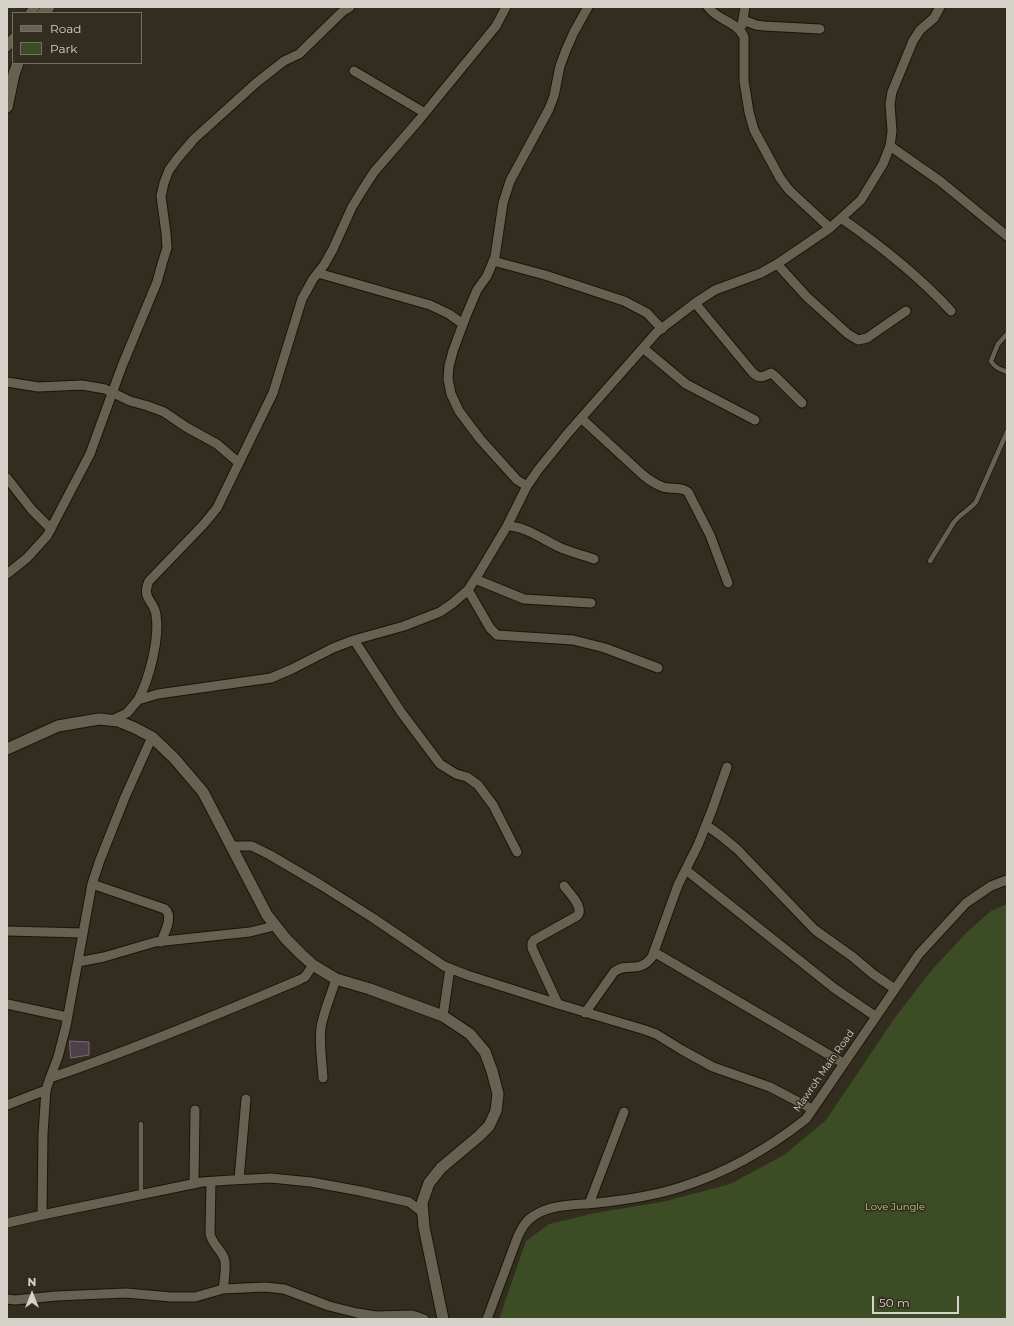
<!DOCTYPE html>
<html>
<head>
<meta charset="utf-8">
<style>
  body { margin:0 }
  #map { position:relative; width:1014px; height:1326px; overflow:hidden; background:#322d1e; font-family:Montserrat,sans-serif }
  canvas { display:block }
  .frame { position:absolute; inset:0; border:8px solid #d5d2c9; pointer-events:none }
  .legend { position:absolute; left:12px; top:12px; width:130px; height:52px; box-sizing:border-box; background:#322d1e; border:1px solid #736f62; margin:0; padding:5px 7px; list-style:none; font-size:12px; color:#d5d2c9 }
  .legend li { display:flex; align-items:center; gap:8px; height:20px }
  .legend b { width:20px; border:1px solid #736f62 }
  .north { position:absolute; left:12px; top:1274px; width:40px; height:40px; -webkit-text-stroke:3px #322d1e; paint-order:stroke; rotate:0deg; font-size:11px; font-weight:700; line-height:16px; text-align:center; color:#d5d2c9 }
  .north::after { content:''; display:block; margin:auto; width:14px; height:18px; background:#d5d2c9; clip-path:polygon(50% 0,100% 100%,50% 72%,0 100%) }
  .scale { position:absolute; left:872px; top:1296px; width:87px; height:18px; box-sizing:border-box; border:2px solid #d5d2c9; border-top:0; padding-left:5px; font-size:12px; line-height:14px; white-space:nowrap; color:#d5d2c9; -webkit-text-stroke:3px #322d1e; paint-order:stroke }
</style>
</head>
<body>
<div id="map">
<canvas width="1014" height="1326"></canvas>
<div class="frame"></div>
<ul class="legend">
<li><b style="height:5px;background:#676151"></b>Road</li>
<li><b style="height:11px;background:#3c4c25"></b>Park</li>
</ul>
<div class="north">N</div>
<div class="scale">50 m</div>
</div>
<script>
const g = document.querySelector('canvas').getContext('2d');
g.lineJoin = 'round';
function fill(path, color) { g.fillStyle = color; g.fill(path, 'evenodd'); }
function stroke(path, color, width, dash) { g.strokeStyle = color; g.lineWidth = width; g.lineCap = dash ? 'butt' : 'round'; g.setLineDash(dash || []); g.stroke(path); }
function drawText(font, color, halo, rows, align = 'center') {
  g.font = font + ' Montserrat,sans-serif'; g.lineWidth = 3; g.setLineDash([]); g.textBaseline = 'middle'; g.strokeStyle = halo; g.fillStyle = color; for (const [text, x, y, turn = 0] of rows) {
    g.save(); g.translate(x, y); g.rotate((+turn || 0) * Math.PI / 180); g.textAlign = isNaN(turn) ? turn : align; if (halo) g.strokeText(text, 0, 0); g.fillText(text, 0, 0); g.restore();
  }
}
const green = new Path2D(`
  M1007,904V1319H499L526,1241L549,1224L595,1213L662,1202L730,1184L784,1155L826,1120L894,1019L930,972L967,932L991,911Z`);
const building = new Path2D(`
  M70,1041L89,1042V1055L71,1058Z`);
const service = new Path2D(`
  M1007,334L998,344L991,361C995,368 1000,369 1007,372
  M930,561L954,522C960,514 969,510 976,502L1007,432
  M141,1124V1194`);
const minor = new Path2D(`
  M708,7C718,21 737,21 744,37V81L749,112L754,130L780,178L789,190L830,228
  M30,13L35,7
  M743,20L756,25L764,26L820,29
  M742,25L745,7
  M7,47L13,38
  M354,71L425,113
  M890,146L940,181L1007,236
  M841,218C881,246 919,276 951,311
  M493,261L545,275L624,301L647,313L662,329
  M777,264L807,297L848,334L858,340L867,338L906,311
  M318,273L430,305L449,314L463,324
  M695,303L753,373C760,379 763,377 771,373L775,376L802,403
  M643,348L686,384L755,420
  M7,382L38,387L82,385L105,389L130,401L148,406L164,412L186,427L217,444L239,463
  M581,418L643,475C649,480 655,484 663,487C672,490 680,486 688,492L710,535L728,583
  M7,478L32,510L51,529
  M527,486L517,480L480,439L459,411L451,394L448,379L449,366L453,351L466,316L477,290L487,276L495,257L503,203L510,181L549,109L554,96L560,66L566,50L574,32L588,7
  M507,526C525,526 542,539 559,547C570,552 582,555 594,559
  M7,574L27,558L47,536L90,454L122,366L157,282L162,264L167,248L166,233L161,196L164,183L169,170L177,159L194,139L256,83L284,61L299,54L342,12L350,7
  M475,579L524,599L591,603
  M468,590L490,628L497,635L573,640L605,648L658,668
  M354,640L401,712L440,764L456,774L467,777L478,785L493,805L517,852
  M138,700C149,680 160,638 156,615C154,599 141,600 149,581L203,525L217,508L273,393L302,299L313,279L324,265L333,249L352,207L363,189L374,172L419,120L496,26L506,7
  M112,720L127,713L138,700L158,694L271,678L292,669L333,648L354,640L404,626L440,612L453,603L468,590L479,573L507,526L527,486L538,470L568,433L657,332L695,303L715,290L761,273L777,264L830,228L861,200L883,164L890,146L892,131L890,104L892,92L913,41L920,30L934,18L940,7
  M706,825L720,835L737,849L815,930L853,957L873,974L895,989
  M231,846H252L270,855L321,885L373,918L444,966L467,975L558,1004L645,1030L656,1034L682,1050L713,1067L770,1087L812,1109
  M686,870L834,988L875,1016
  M92,884L165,909C174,917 164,933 161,942
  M7,931L83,933
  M654,952L843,1063
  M78,962L104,957L155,942L250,932L274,926
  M7,1004L67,1017
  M558,1004L532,948V943L534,940L577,916C585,908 570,894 564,886
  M585,1013L614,972C628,961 638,975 652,957L678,885L698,845L712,810L727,767
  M443,1016L450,968
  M50,1078L58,1057L66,1026L92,884L100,860L125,797L152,737
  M323,1078C322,1061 319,1044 321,1027C324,1011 331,995 336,979
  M7,1105L46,1090L50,1078C134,1049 217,1015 299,980L305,977L313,965
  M239,1179L246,1099
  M211,1182L210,1233C211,1243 220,1248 224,1258C227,1264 224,1282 223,1289
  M194,1184L195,1110
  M589,1204L624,1112
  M42,1215L43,1134L46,1090
  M7,1223L42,1215L202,1182L231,1180L271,1178L311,1182L360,1191L409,1202L422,1212
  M7,1299L15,1300L56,1296L126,1293L171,1297H195L223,1289L265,1287L284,1289L329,1306L357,1313L376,1316L412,1315L424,1319
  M487,1319L518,1236C522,1228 526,1220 535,1215C552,1204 577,1205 597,1203C625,1200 654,1196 681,1187C726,1173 769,1148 806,1119L919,954L966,903L991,886L1007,880`);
const tertiary = new Path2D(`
  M43,13L49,7
  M7,107L14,74L18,63
  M7,749L58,726L99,719L118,721L135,728L152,737L174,758L203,792L267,915L286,939L301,954L313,965L336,979L370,989L443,1016L470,1034L485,1052L492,1071L498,1094L496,1111L489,1126L479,1136L441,1168L429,1183L422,1203L424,1227L443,1319`);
const streetNames = [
  ["Mawroh Main Road",824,1071,-55]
];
const parkNames = [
  ["Love Jungle",895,1207]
];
fill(green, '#3c4c25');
fill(building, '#4e404b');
stroke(building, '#7c6c78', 1);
stroke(service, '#1a1508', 6);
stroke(minor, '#1a1508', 11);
stroke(tertiary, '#1a1508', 13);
stroke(service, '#676151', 4.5);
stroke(minor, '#676151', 9);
stroke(tertiary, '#676151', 11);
drawText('10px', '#d5d2c9', '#322d1e', streetNames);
drawText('10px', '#aecf82', '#322d1e', parkNames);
</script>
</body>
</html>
